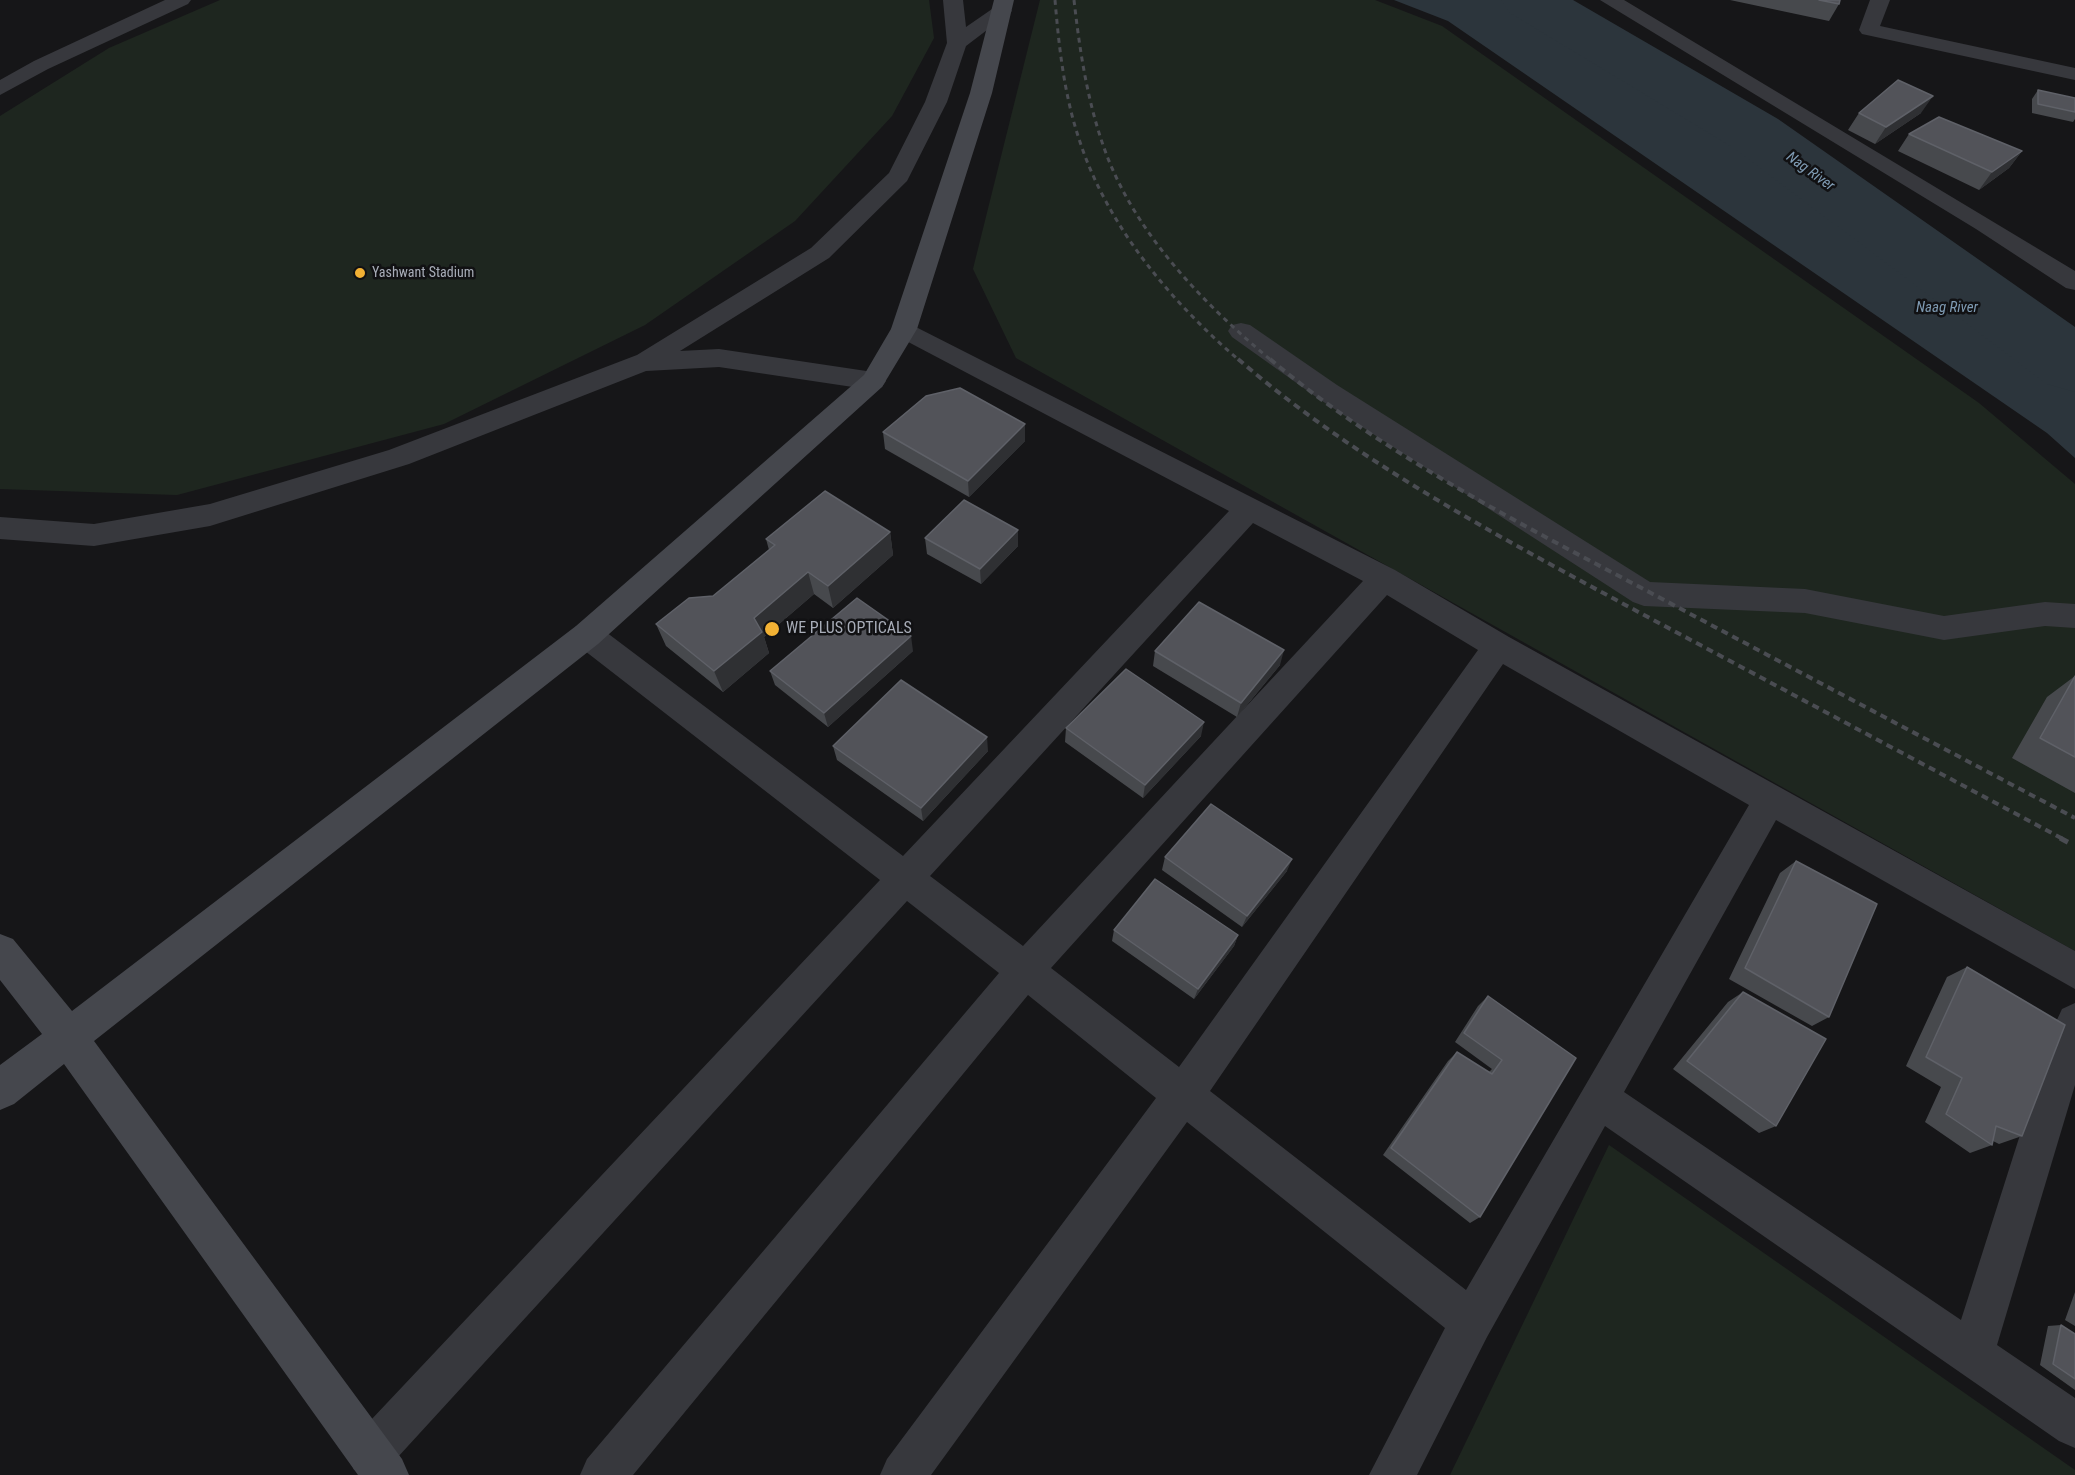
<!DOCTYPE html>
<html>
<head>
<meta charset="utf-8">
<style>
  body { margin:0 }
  canvas { display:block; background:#161618 }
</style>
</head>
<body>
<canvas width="2075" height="1475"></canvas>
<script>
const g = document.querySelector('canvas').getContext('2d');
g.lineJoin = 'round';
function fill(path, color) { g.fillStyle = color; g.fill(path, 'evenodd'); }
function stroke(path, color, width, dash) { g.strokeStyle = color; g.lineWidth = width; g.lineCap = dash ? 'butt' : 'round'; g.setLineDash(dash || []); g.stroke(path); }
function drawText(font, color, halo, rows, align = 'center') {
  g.font = font + ' "Roboto Condensed",sans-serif'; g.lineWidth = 5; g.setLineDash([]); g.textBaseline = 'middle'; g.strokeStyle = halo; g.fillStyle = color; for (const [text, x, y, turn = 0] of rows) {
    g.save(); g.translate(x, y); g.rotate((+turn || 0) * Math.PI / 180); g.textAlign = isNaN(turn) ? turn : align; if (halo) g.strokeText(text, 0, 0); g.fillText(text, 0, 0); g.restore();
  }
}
const green = new Path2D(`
  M220,0H929L934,38L892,116L795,221L645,325L444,424L177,495L0,489V116L109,48Z
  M1040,0H1375L1442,26L1979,403L2075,484V951L1016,358L973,269Z
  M1609,1145L2075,1470V1475H1450Z`);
const water = new Path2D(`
  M1394,0H1514L1966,266L2075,344V458L2047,433L1448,21Z`);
const river = new Path2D(`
  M1501,0H1573L1778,119L2075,327V392L2047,384L1732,147L1510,13Z`);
const street = new Path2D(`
  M165,0H191L188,4L48,69L0,95V80L34,61Z
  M943,0H963L966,27L995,7H1009L1012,11L966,46L947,102L907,181L829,258L680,351L719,349L873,372L882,375L886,381L882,387L873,390L719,367L646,371L409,464L210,526L94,546L0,539V517L94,524L210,504L389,450L637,355L811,248L889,173L925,102L947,43Z
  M1600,0H1624L2075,271V290L2066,288L1976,229Z
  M1870,0H1890L1880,26L2075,68V80L1862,34L1859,30Z
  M904,321L1395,570L1509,637L2075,951V989L1776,820L1624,1092L1961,1320L2056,1022L2062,1009L2075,1003V1085L1997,1345L2075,1398V1448L2059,1441L1605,1126L1487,1337L1417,1475H1369L1445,1328L1187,1122L931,1475H880L887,1459L1156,1098L1028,995L633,1475H580L587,1459L999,973L907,901L386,1470L375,1475L354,1470L347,1454L354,1438L880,880L576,644L571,635L576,626L587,623L598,626L903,856L1229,511L895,335L891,329L895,323ZM1253,523L1363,581L1023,946L930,876ZM1387,595L1478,650L1179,1067L1051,968ZM1503,664L1749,805L1466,1290L1210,1091Z
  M1241,323L1250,325L1337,385L1650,582L1805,589L1944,616L2045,602L2075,604V628L2045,626L1944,640L1805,613L1644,606L1633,602L1319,399L1232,337L1228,331L1232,325Z`);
const secondary = new Path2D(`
  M994,0H1014L992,93L917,329L882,387L598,644L94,1041L402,1459L409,1475H358L64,1064L14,1104L0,1110V1065L42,1034L0,980V934L13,939L72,1011L576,626L864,375L891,329L970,93Z`);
const railFar2 = new Path2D(`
  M1055,0C1059,47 1064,94 1079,139C1107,226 1171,302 1240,361
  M1074,0C1080,53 1088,106 1107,156C1139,238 1205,305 1272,361`);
const railFar1 = new Path2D(`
  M1238,359C1356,461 1494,534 1631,608C1775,685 1919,762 2063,839
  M1270,359C1384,455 1519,523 1651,593C1792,668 1933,743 2075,818`);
const rail = new Path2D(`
  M2060,838L2075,846`);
const wall = new Path2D(`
  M1730,0H1840L1839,4L1829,21Z
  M2038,90L2075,98V119L2073,122L2032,113V99Z
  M1859,113H1921L1875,144L1848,130Z
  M1909,134L2022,151L2009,168L1979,190L1898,151Z
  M883,432L1025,441L969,497L885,449Z
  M890,532L893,555L833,608L814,594L764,637L769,653L723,692L666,646L656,624L713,596L769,550L766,539Z
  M925,538L1018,546L981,584L927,554Z
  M913,651L828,727L775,685L770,671Z
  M1155,651L1280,665L1237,717L1153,666Z
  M2075,676V793L2012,758L2047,697Z
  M1066,728L1201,736L1143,798L1065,742Z
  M833,746L988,751L923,821L837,760Z
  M1165,857L1287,871L1242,927L1162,870Z
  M1796,861L1829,1017L1812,1026L1729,979L1780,873Z
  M1114,930L1238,935L1234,946L1194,999L1112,941Z
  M1967,967L2022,1136L1999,1144L1993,1141L1992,1145L1970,1153L1925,1122L1941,1087L1906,1066L1947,977Z
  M1743,992L1776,1126L1759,1133L1673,1069L1728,1002Z
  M1488,996L1576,1058L1480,1217L1470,1223L1383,1155L1448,1061L1457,1052L1489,1072L1492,1069L1455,1042L1478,1006Z
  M2075,1292V1326L2065,1320Z
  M2061,1325L2075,1334V1390L2040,1365L2048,1326Z`);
const shadedWall = new Path2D(`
  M1933,96L1921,113L1875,144L1886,127Z
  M2022,151L2009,168L1979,190L1992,172Z
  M1025,424V441L969,497L968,481Z
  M1018,530V546L981,584L980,569Z
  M890,532L893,555L833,608L828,586Z
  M808,572L814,594L764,637L769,653L723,692L714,671L754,618Z
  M911,636L913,651L828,727L824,713Z
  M1284,650L1280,665L1237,717L1241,703Z
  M1204,722L1201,736L1143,798L1145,785Z
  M987,737L988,751L923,821L921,808Z
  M1292,859L1287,871L1242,927L1247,916Z
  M1238,935L1234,946L1194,999L1198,989Z`);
const building = new Path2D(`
  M1819,0H1840L1839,4Z
  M1898,80L1933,96L1886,127L1859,113Z
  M2038,90L2075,98V112L2038,104Z
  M1939,117L2022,151L1992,172L1909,134Z
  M960,388L1025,424L968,481L883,432L926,396Z
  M825,491L890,532L828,586L808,572L754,618L762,632L714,671L656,624L689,598L713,596L775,545L766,539Z
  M964,500L1018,530L980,569L925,538Z
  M857,598L911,636L824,713L770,671Z
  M1199,602L1284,650L1241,703L1155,651Z
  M1126,669L1204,722L1145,785L1066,728Z
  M2075,676V757L2040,738Z
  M901,680L987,737L921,808L833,746Z
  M1211,804L1292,859L1247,916L1165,857Z
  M1796,861L1877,904L1829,1017L1745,968Z
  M1155,879L1238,935L1198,989L1114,930Z
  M1967,967L2065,1025L2022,1136L1996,1126L1992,1145L1946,1114L1962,1078L1926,1057Z
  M1743,992L1826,1039L1776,1126L1687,1061Z
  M1488,996L1576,1058L1480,1217L1391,1148L1457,1052L1492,1074L1502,1060L1464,1033Z
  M2061,1325L2075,1334V1379L2053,1364Z`);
const markers = [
  [360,273,6,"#f2b134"],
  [772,629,8,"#f2b134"]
];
const farPoinames = [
  ["Yashwant Stadium",372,273]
];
const farWaternames = [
  ["Nag River",1810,172,36],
  ["Naag River",1947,308]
];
const poiNames = [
  ["WE PLUS OPTICALS",786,629]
];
fill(green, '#1e261f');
fill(water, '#2c353c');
fill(river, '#2c353c');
fill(street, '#37383d');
fill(secondary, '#45474d');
stroke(railFar2, '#4a4c52', 3, [5, 4.5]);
stroke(railFar1, '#4a4c52', 4, [7, 5]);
stroke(rail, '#4a4c52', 5, [9, 8]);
fill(wall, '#47494d');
fill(shadedWall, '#2f3033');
fill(building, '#525359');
stroke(building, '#5f6168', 1.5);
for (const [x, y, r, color] of markers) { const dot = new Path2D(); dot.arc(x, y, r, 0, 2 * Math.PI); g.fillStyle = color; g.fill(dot); stroke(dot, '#111113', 2); }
drawText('14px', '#a8adb8', '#111113', farPoinames, 'left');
drawText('italic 15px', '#7f9bb3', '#111113', farWaternames);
drawText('16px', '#a8adb8', '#111113', poiNames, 'left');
</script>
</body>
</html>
